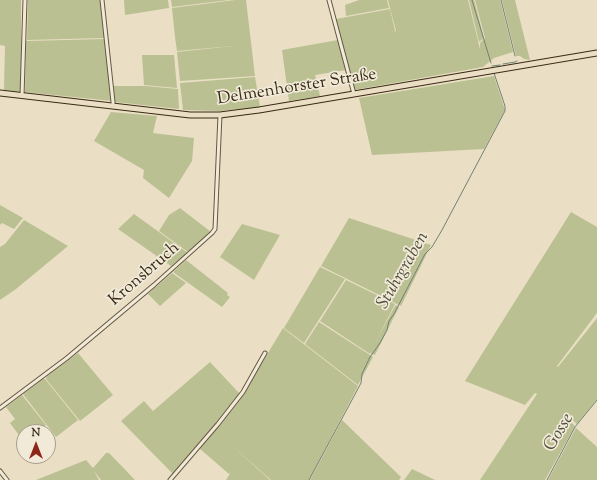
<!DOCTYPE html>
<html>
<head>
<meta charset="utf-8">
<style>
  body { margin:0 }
  #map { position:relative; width:597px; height:480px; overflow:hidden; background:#eadec4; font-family:"Sorts Mill Goudy",serif }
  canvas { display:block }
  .north { position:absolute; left:16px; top:424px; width:40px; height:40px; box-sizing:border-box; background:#f1ead9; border:1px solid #a79d8b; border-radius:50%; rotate:0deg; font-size:11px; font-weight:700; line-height:16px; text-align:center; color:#392a15 }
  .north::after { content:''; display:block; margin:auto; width:14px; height:18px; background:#8f2418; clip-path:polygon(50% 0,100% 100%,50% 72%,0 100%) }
</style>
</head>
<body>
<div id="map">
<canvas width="597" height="480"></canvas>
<div class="north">N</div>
</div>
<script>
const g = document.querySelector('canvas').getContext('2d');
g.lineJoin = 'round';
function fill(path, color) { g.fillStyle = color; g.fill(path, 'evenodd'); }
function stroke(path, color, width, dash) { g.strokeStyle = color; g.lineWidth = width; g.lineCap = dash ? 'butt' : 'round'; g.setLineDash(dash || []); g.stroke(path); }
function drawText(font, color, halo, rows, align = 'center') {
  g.font = font + ' "Sorts Mill Goudy",serif'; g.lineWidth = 3.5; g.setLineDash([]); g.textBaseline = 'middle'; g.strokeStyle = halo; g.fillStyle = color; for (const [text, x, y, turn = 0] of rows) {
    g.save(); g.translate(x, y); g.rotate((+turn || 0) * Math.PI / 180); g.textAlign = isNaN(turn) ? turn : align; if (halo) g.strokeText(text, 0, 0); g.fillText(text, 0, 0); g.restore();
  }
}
const green = new Path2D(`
  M0,0H21V92L4,90L5,46L0,45Z
  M28,0H100L105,38L27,40Z
  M124,0H168L169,8L125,15Z
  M171,0H229L172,7Z
  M235,0H246L255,76L180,81L177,52L233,46L177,51L175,37L212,33L175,37L172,8Z
  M359,0H387L389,8L346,16L345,5Z
  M388,0H468L480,49V43L485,38L475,0H500L513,52L494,58L483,67L354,90L336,19L390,9L395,31L385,33L396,31Z
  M469,0H474L484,38L479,42Z
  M502,0H515L530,60L524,59L520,56H516Z
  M105,39L112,101L25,92L26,41Z
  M338,40L346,70L315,75L320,96L289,101L282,50Z
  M142,55H174L177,88L144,85Z
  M494,76L505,110L484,149L372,155L359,98Z
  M255,77L260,107L220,111L183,110L180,83Z
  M113,86H146L178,89L179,109L115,102Z
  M111,112L157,116L153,133L194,138L192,161L169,198L143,178L144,170L94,141Z
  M0,205L23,218L14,229L2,223L0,225Z
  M180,208L211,232L188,252L159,231L169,215Z
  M571,212L597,227V313L557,366L558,367L597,318V399L577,424L571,419L570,421L575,426L545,480H480L537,394L535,393L525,405L465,381Z
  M134,214L188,253L171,266L118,229Z
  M349,218L431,245L401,306L321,266Z
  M24,220L68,246L16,289L0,300V247L5,244Z
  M242,224L280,235L254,280L220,257Z
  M186,260L228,293L227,295L230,297L222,307L173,272Z
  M320,267L345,279L304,343L284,328Z
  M172,273L186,283L160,306L148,294Z
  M346,280L395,304L374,345L395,306L396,305L399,307L375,355L371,354V352L370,354L320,321Z
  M319,322L373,357L358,385L305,344Z
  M283,328L358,386L309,480H271L229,443L270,480H226L231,472L229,474L199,448L232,410L244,393Z
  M78,353L113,395L80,421L46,379L47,376Z
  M210,362L239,393V395L212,429L173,474L121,421L144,401L153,411Z
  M43,379H45L78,420L56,437L23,394Z
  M22,395L46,425L37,432H24V442L10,423L15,419L6,407Z
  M342,420L401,477L399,480H310Z
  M576,428L597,447V480H548Z
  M106,453H109L111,455L135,480H101L94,471L99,480H36L86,460L93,468Z
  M412,469L435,480H404Z`);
const stream = new Path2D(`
  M472,0L491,63
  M501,0L515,56
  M503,64L515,62L517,61
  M492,66L500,65
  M309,480L361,383L362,374L370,357L380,343L387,330L389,321L394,314L425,254L432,247L442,230L505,111V106L494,73
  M547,480L575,427L597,400`);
const street = new Path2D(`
  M102,0L113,102V106
  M329,0L354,94
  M22,96L25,0
  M0,408L67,358L154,285L212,233L215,229L220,115
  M0,471L7,480
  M170,480L218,424L243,392L265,353`);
const primary = new Path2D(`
  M0,93L190,115H220L259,110L597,53`);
const streetNames = [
  ["Delmenhorster Straße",297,88,-9],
  ["Kronsbruch",145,275,-41]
];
const waterNames = [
  ["Stuhrgraben",404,271,-60],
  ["Gosse",560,433,-59]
];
fill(green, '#bac092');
stroke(stream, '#728273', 1);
stroke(street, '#655741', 5);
stroke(primary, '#392a15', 7);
stroke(street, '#f1ead9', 3);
stroke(primary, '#eadec4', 5);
drawText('17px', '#392a15', '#f1ead9', streetNames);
drawText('italic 18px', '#514e3c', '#f1ead9', waterNames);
</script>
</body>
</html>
